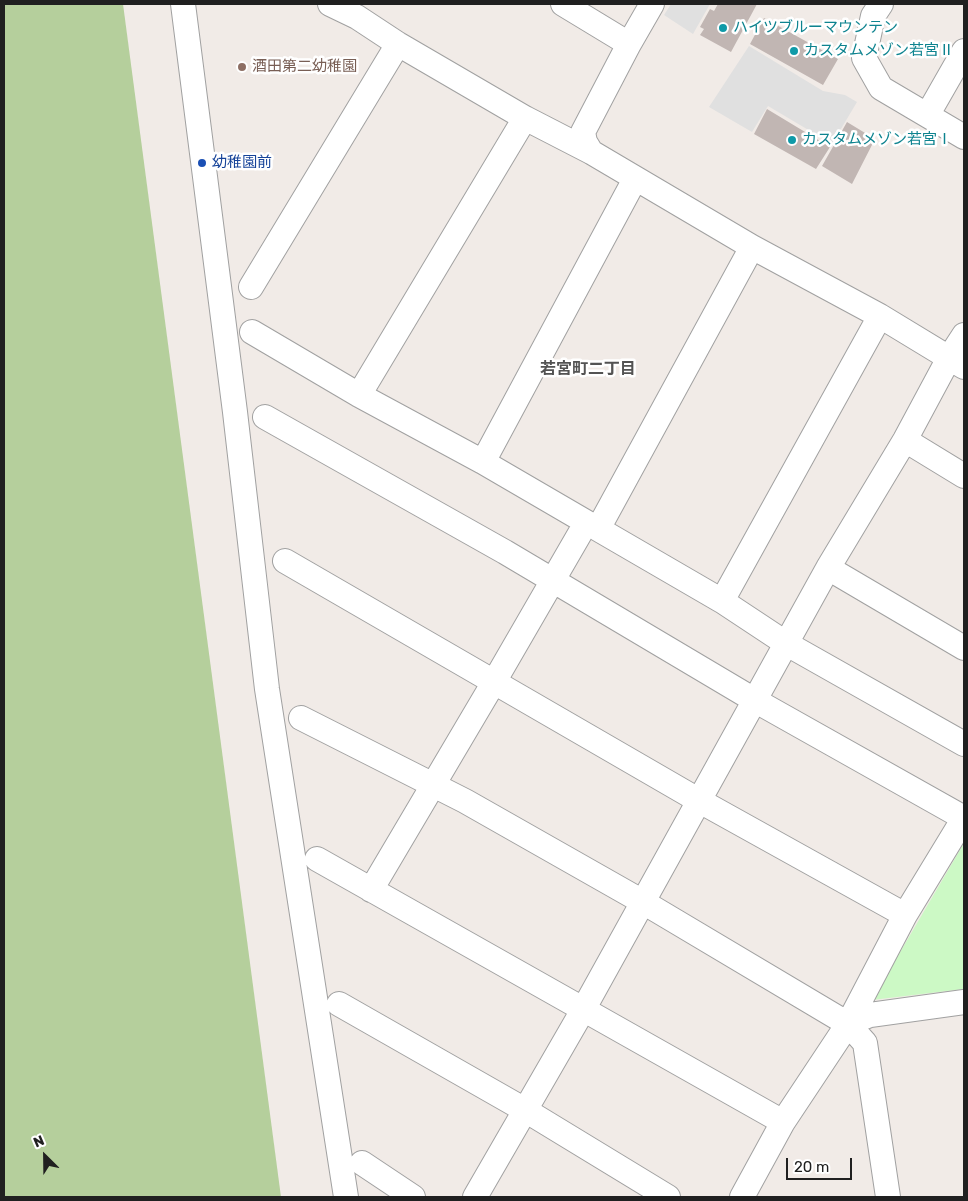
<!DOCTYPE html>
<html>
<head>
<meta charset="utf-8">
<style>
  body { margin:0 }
  #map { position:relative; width:968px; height:1201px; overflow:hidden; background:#f1ebe7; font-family:Rubik,sans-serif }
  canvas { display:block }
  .frame { position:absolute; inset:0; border:5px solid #202020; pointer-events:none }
  .north { position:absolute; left:20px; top:1131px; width:50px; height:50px; -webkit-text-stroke:4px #fff; paint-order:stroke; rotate:337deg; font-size:14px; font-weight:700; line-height:20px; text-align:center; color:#202020 }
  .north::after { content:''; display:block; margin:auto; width:18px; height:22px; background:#202020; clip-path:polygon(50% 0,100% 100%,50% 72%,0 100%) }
  .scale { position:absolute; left:786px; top:1158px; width:66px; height:22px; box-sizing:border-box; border:2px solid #202020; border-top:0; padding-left:6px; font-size:15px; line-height:18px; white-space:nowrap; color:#202020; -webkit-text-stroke:4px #fff; paint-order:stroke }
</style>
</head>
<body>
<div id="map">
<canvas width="968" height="1201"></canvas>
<div class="frame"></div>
<div class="north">N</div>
<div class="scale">20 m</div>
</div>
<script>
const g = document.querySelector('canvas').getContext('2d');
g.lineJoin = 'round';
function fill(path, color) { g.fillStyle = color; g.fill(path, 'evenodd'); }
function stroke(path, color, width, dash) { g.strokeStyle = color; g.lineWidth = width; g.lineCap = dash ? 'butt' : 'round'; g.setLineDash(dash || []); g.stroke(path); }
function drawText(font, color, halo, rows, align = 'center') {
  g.font = font + ' Rubik,"Noto Sans JP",sans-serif'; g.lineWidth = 5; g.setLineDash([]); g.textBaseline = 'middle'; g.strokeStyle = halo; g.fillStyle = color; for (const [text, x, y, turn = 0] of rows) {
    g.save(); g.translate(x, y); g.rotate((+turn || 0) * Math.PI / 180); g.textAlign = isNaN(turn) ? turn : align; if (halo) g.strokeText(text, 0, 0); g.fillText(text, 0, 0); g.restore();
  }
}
const forest = new Path2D(`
  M4,4H123L281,1197H4Z`);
const park = new Path2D(`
  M964,843V989L872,1000Z`);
const parking = new Path2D(`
  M671,4H710L693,34L664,15Z
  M749,46L823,91L845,95L857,102L832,144L768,106L752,132L709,107Z`);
const building = new Path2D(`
  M718,4H757L731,52L700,35L704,29L700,27L710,9L714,11Z
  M764,18L838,59L823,85L750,44Z
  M767,109L830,147L816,169L754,134Z
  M847,122L875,139L852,184L822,166Z`);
const minor = new Path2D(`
  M183,4L235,412L267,689L346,1197
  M330,4L357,17L398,44L525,118L591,152L752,247L880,316L964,367
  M563,4L629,44
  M881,4L873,16L864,58L881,88L964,137
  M928,114L964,51
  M525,118L359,395L483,462L598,529L752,247
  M591,152L585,142L583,132L629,44L652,4
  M251,287L398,44
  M252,332L359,395
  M265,417L505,552L756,701L964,818
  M905,440L964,476
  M483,462L635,179
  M598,529L722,601L880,316
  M285,561L698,800L905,915
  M828,568L964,648
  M722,601L787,644L964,744
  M301,718L465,801L643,902L848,1024L865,1043L888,1197
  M317,859L783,1122
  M371,890L494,682L586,523
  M339,1004L525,1110L668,1197
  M848,1024L870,1015L964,1002
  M362,1163L413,1197
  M475,1197L583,1010L828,568L905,440L949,358L964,335
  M742,1197L783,1122L848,1024L905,915L964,818`);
const markers = [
  [723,28,5,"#0f9aa8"],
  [794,51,5,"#0f9aa8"],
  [242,67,5,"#8d6e63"],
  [792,140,5,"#0f9aa8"],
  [202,163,5,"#1a4fb4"]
];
const cultureNames = [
  ["ハイツブルーマウンテン",733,28],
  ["カスタムメゾン若宮Ⅱ",804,51],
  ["カスタムメゾン若宮Ⅰ",802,140]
];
const educationNames = [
  ["酒田第二幼稚園",252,67]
];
const transitNames = [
  ["幼稚園前",212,163]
];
const neighbourhoodNames = [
  ["若宮町二丁目",588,369]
];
fill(forest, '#b5cf9c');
fill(park, '#ccf9c5');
fill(parking, '#e0e0e0');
fill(building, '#c1b6b3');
stroke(minor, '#a1a1a1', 26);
stroke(minor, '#fff', 24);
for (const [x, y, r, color] of markers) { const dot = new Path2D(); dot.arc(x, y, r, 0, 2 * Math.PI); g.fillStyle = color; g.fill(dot); stroke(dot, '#fff', 2); }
drawText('15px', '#0d838f', '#fff', cultureNames, 'left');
drawText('15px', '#785e54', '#fff', educationNames, 'left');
drawText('15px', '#164399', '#fff', transitNames, 'left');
drawText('bold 16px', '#535353', '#fff', neighbourhoodNames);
</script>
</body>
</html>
